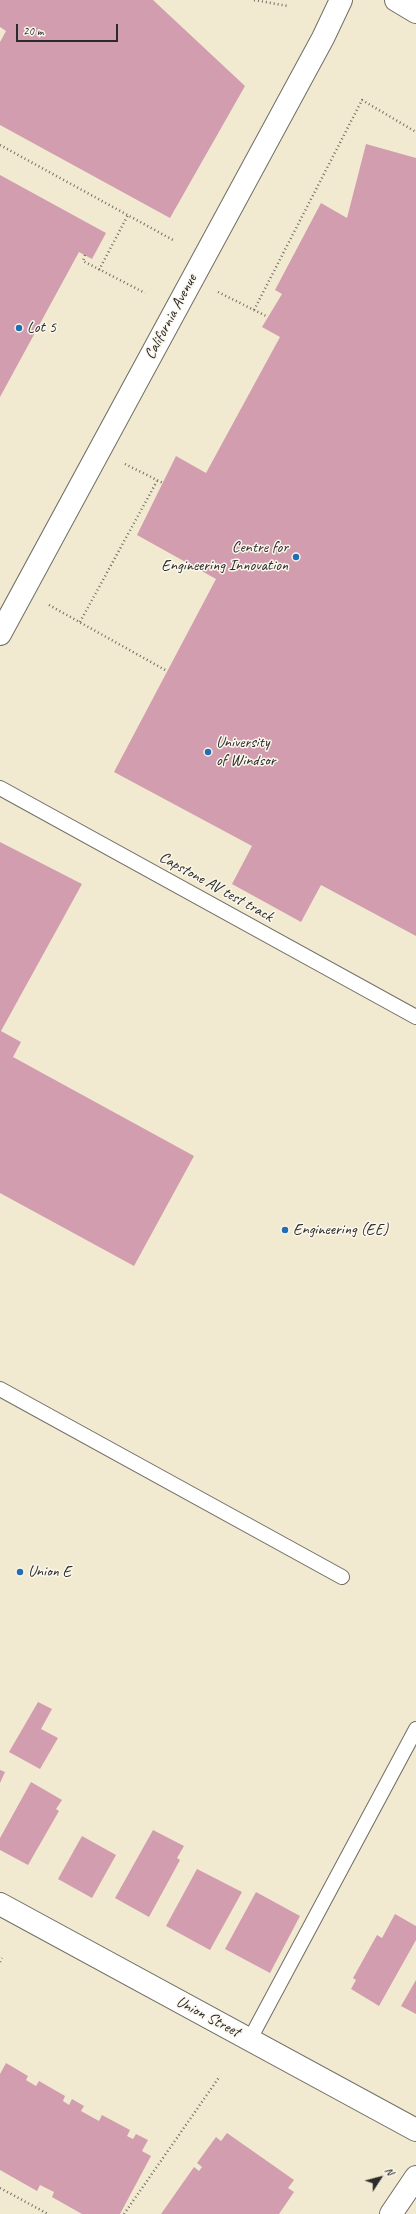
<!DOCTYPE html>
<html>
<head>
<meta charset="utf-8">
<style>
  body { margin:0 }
  #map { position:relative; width:416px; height:2214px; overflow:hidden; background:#f1ead1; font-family:Caveat,sans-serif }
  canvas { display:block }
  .north { position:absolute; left:360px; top:2158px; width:40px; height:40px; -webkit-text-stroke:3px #fbf7ec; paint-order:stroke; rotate:54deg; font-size:11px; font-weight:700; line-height:16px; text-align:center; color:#2b2b2b }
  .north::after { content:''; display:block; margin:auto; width:14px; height:18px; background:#2b2b2b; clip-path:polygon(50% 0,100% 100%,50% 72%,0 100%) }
  .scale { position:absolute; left:16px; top:24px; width:102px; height:18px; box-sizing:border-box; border:2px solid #2b2b2b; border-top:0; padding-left:5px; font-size:12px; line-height:14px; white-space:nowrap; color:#2b2b2b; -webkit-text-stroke:3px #fbf7ec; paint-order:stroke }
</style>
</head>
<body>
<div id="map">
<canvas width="416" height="2214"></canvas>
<div class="north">N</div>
<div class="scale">20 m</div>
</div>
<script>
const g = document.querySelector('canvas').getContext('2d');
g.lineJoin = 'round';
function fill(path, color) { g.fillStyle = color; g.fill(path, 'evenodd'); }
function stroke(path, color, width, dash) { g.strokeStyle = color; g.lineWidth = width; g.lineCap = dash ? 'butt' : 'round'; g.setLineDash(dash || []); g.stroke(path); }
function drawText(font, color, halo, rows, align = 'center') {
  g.font = font + ' Caveat,sans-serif'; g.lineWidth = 3; g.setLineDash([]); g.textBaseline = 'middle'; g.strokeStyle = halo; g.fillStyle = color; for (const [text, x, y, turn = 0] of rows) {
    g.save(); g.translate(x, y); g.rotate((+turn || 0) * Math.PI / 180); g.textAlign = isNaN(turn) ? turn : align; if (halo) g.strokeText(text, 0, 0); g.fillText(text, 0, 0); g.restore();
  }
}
const building = new Path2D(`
  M0,0H153L245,86L170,218L0,125V42L6,31L0,27Z
  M366,144L416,158V936L321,885L301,922L232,884L252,846L114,772L216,579L137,535L176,456L206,473L280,337L262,327L282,294L275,290L321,203L347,218Z
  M0,175L106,233L92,259L79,252L0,397Z
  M0,842L82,884L1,1031L21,1042L13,1057L194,1156L134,1266L0,1193Z
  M38,1702L52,1709L41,1729L58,1738L40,1769L9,1752Z
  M0,1770L5,1772L0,1783Z
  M31,1782L62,1800L56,1809L59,1811L28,1865L0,1850V1838Z
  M153,1830L184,1846L177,1858L180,1860L149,1917L115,1898Z
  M82,1836L116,1855L92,1898L58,1879Z
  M197,1869L242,1892L210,1950L166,1926Z
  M256,1892L300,1916L270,1973L225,1949Z
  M395,1914L416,1926V1940L379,2006L351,1989L356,1980L353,1978L377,1935L382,1938Z
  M416,1980V2014L401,2006Z
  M6,2063L28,2076L26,2080L36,2086L39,2081L65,2096L63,2101L69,2105L72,2099L84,2106L81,2111L99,2121L102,2115L130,2130L127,2136L133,2139L136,2134L148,2140L142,2151L151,2156L120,2214H82L52,2197L54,2192L40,2185L37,2191L0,2170V2074Z
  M227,2133L294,2180L288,2188L294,2192L279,2214H161L194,2167L199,2171L202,2167L197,2163L216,2137L221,2141Z`);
const path = new Path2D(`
  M254,0L288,6
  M0,145L173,240
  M85,255L83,261L145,293
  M99,270L128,215
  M218,292L268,317
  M254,310L362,100L416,132
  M125,464L163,483
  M49,605L167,671
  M80,622L157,481
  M0,1962L2,1958
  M0,2188L48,2214
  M124,2214L220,2076`);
const lane = new Path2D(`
  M0,788L416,1017
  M0,1389L342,1577
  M250,2039L416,1729`);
const street = new Path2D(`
  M0,634L323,38L341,0
  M0,1904L416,2130
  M391,2214L416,2177`);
const secondary = new Path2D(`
  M396,0L416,12`);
const markers = [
  [19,328,4,"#1f6fb2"],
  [296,557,4,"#1f6fb2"],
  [208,752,4,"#1f6fb2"],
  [285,1230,4,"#1f6fb2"],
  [20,1572,4,"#1f6fb2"]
];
const streetNames = [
  ["California Avenue",171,317,-62],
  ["Capstone AV test track",216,887,29],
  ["Union Street",208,2017,28]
];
const poiNames = [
  ["Lot 5",27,328],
  ["Centre for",288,548,"right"],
  ["Engineering Innovation",288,566,"right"],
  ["University",216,743],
  ["of Windsor",216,761],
  ["Engineering (EE)",293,1230],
  ["Union E",28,1572]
];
fill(building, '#d29daf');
stroke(lane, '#706e65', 16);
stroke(street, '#706e65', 24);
stroke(secondary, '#706e65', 24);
stroke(path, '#706e65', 2.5, [1, 3]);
stroke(lane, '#fff', 14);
stroke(street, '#fff', 22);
stroke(secondary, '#fff', 22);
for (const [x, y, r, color] of markers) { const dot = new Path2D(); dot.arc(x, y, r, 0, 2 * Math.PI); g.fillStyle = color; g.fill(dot); stroke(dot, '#fbf7ec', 1.5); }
drawText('16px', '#2b2b2b', '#fbf7ec', streetNames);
drawText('16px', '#2b2b2b', '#fbf7ec', poiNames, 'left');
</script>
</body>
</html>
